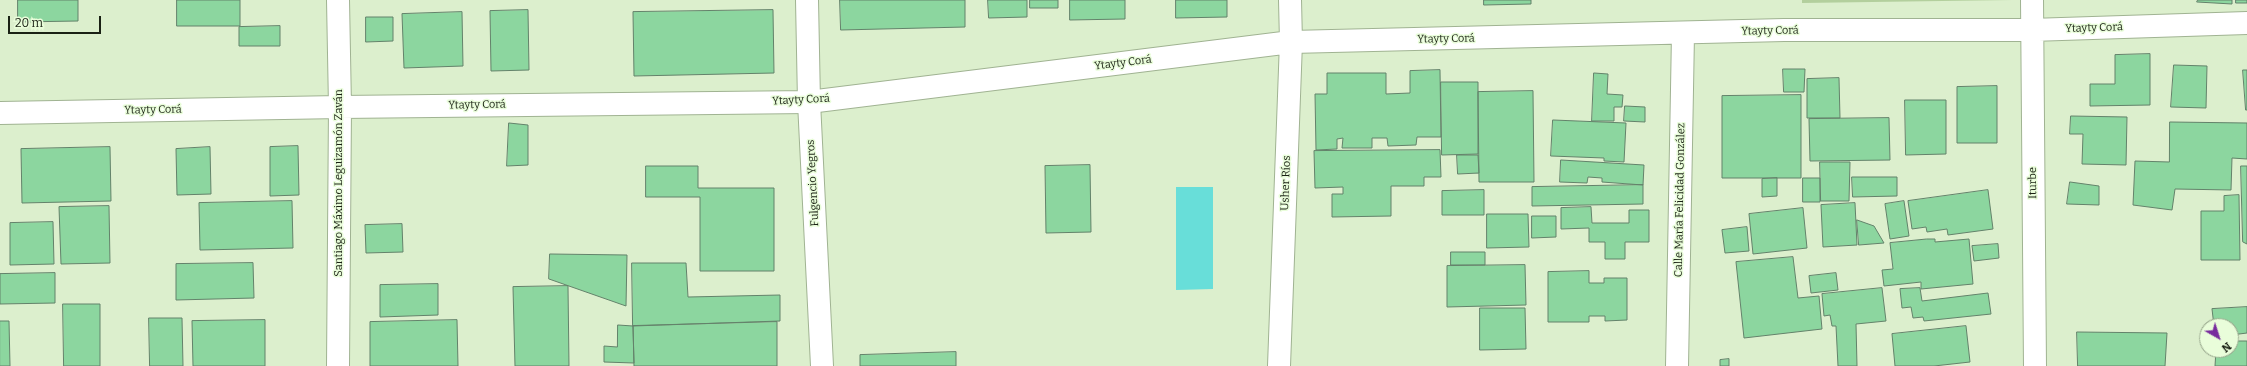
<!DOCTYPE html>
<html>
<head>
<meta charset="utf-8">
<style>
  body { margin:0 }
  #map { position:relative; width:2247px; height:366px; overflow:hidden; background:#dcefcd; font-family:Bitter,serif }
  canvas { display:block }
  .north { position:absolute; left:2199px; top:318px; width:40px; height:40px; box-sizing:border-box; background:#e9fdda; border:1px solid #96a58b; border-radius:50%; rotate:141deg; font-size:11px; font-weight:700; line-height:16px; text-align:center; color:#1a2114 }
  .north::after { content:''; display:block; margin:auto; width:14px; height:18px; background:#772b9d; clip-path:polygon(50% 0,100% 100%,50% 72%,0 100%) }
  .scale { position:absolute; left:8px; top:16px; width:93px; height:18px; box-sizing:border-box; border:2px solid #1a2114; border-top:0; padding-left:5px; font-size:12px; line-height:14px; white-space:nowrap; color:#1a2114; -webkit-text-stroke:3px #e9fdda; paint-order:stroke }
</style>
</head>
<body>
<div id="map">
<canvas width="2247" height="366"></canvas>
<div class="north">N</div>
<div class="scale">20 m</div>
</div>
<script>
const g = document.querySelector('canvas').getContext('2d');
g.lineJoin = 'round';
function fill(path, color) { g.fillStyle = color; g.fill(path, 'evenodd'); }
function stroke(path, color, width, dash) { g.strokeStyle = color; g.lineWidth = width; g.lineCap = dash ? 'butt' : 'round'; g.setLineDash(dash || []); g.stroke(path); }
function drawText(font, color, halo, rows, align = 'center') {
  g.font = font + ' Bitter,serif'; g.lineWidth = 3; g.setLineDash([]); g.textBaseline = 'middle'; g.strokeStyle = halo; g.fillStyle = color; for (const [text, x, y, turn = 0] of rows) {
    g.save(); g.translate(x, y); g.rotate((+turn || 0) * Math.PI / 180); g.textAlign = isNaN(turn) ? turn : align; if (halo) g.strokeText(text, 0, 0); g.fillText(text, 0, 0); g.restore();
  }
}
const green = new Path2D(`
  M1802,0H2012L1802,3Z`);
const water = new Path2D(`
  M1176,187H1213V289L1176,290Z`);
const building = new Path2D(`
  M18,0H78V21L18,22Z
  M177,0H240V26H177Z
  M840,0H965V27L841,30Z
  M988,0H1027V17L989,18Z
  M1030,0H1058V8H1030Z
  M1070,0H1125V19L1070,20Z
  M1176,0H1227V17L1176,18Z
  M1484,0H1531V4L1484,5Z
  M2198,0H2232V4L2197,2Z
  M2236,0H2247V3H2236Z
  M528,10L529,70L491,71L490,11Z
  M773,10L774,73L634,76L633,12Z
  M462,12L463,66L404,68L402,14Z
  M366,17H393V41L366,42Z
  M280,26V46H239V27Z
  M2150,54V105L2090,106V84H2115V55Z
  M2174,65L2207,66L2206,108L2171,107Z
  M1783,69H1805L1804,92H1784Z
  M1440,70L1441,137H1417L1416,145L1388,146L1387,138H1372V148H1342L1343,138L1337,139V149L1316,150L1315,94H1327V73H1386V94L1410,93V71Z
  M2243,70H2247V110H2246Z
  M1594,73L1608,74L1607,94L1623,95L1622,107H1614V121H1592Z
  M1839,78L1840,118H1807V79Z
  M1441,82H1478V154L1442,155Z
  M1997,86V143H1957V87Z
  M1533,91L1534,182H1479L1478,92Z
  M1801,95V178H1722V96Z
  M1905,100H1946V154L1906,155Z
  M1625,106L1645,107V122L1624,121Z
  M2071,116L2127,117L2126,165L2082,164L2083,134H2070Z
  M1889,118L1890,160L1810,161L1809,119Z
  M1553,120L1626,123L1624,162L1604,161V158L1551,156Z
  M2170,122L2247,123V159L2232,158L2231,190L2175,189L2172,210L2133,205L2135,161L2169,162Z
  M509,123L528,125V165L507,166Z
  M298,146L299,195L270,196V147Z
  M110,147L111,201L22,203L21,149Z
  M210,147L211,194L177,195L176,149Z
  M1440,150L1441,177H1424V186H1391V216L1332,217V194H1343V187L1315,188L1314,151Z
  M1457,155H1478L1479,173L1458,174Z
  M1561,160L1644,165L1643,185L1602,182V178L1588,177L1587,183L1560,182Z
  M1820,162H1850L1849,201H1821Z
  M1090,165L1091,232L1046,233L1045,166Z
  M646,166H698V188H774V271H700V197H646Z
  M2241,166H2247V244L2243,242Z
  M1852,177H1897V196L1853,197Z
  M1777,178V196L1762,197V179Z
  M1803,178H1820V202H1803Z
  M2070,182L2099,186V205L2067,204Z
  M1643,185V204L1532,206V187Z
  M1484,190V215H1442V191Z
  M1988,190L1993,229L1948,235L1947,229L1927,232L1926,227L1912,229L1908,201Z
  M2239,195L2240,260H2201V211H2224V196Z
  M292,201L293,248L200,250L199,203Z
  M1904,201L1909,236L1890,239L1885,204Z
  M1855,203L1857,245L1823,247L1821,205Z
  M109,206L110,263L61,264L59,207Z
  M1591,207L1592,223H1629V210H1649V242H1625V259H1605V242H1589V228L1561,229V208Z
  M1803,208L1807,248L1753,254L1749,214Z
  M1487,214H1528L1529,247L1487,248Z
  M1532,216H1556V237L1532,238Z
  M1857,220L1874,226L1884,243L1859,245Z
  M53,222L54,264L10,265V223Z
  M402,224L403,252L366,253L365,225Z
  M1747,227L1749,251L1725,253L1722,230Z
  M1927,239H1935V242L1969,239L1973,284L1921,289V282L1884,286L1882,270L1893,269L1890,243Z
  M1998,244L1999,258L1974,261L1972,246Z
  M1451,252H1485V265H1451Z
  M550,254L627,255L626,306L549,279Z
  M1793,257L1798,298L1819,296L1822,329L1744,338L1736,262Z
  M253,263L254,298L176,300V264Z
  M632,263H686L688,297L780,295V321L633,326Z
  M1525,265L1526,305L1447,307V266Z
  M1589,271V283H1604V278H1627V320L1605,321V316H1589V322H1548V272Z
  M55,273V303L0,304V274Z
  M1836,273L1838,290L1811,293L1809,276Z
  M438,284V315L380,317V285Z
  M568,286L569,366H515L513,287Z
  M1882,288L1886,321L1856,324L1857,366H1838L1836,326H1832L1830,315L1824,316L1822,294Z
  M1920,288L1922,301L1988,293L1991,314L1924,321L1923,317L1913,318L1911,307L1902,308L1900,289Z
  M63,304H100V366H64Z
  M2247,307V333L2231,335V326H2214L2212,309Z
  M1480,308H1525L1526,349L1480,350Z
  M149,318H182L183,366H150Z
  M265,320V366H193L192,321Z
  M457,320L458,366H370V322Z
  M0,321H9L10,366H0Z
  M777,322V366H634L633,326Z
  M618,325L633,326L634,363L604,362V346L617,347Z
  M1966,326L1970,362L1934,366H1895L1892,334Z
  M2077,332L2167,333L2165,366H2078Z
  M2231,341H2247V366H2215L2216,350H2231Z
  M956,352V366H860V355Z
  M1729,359V366H1720V360Z`);
const street = new Path2D(`
  M338,0L340,107L338,366
  M2032,0L2035,366
  M0,113L340,107L809,102L1291,42L1784,30H2031L2247,23
  M1279,366L1291,42L1290,0
  M1677,366L1683,34`);
const secondary = new Path2D(`
  M807,0L809,102L822,366`);
const streetNames = [
  ["Ytayty Corá",2094,28,-2],
  ["Ytayty Corá",1770,31,-1],
  ["Ytayty Corá",1446,39,-1],
  ["Ytayty Corá",1123,63,-7],
  ["Ytayty Corá",801,100,-3],
  ["Ytayty Corá",477,105,-1],
  ["Ytayty Corá",153,110,-1],
  ["Santiago Máximo Leguizamón Zaván",339,183,-90],
  ["Fulgencio Yegros",813,183,-93],
  ["Usher Ríos",1286,183,-88],
  ["Iturbe",2033,183,-91],
  ["Calle María Felicidad González",1680,200,-89]
];
fill(green, '#b3cf9d');
fill(water, '#68ded9');
fill(building, '#8cd69f');
stroke(building, '#63826a', 1);
stroke(street, '#a0b392', 24);
stroke(secondary, '#a0b392', 24);
stroke(street, '#fff', 22);
stroke(secondary, '#fff', 22);
drawText('11px', '#1a2114', '#e9fdda', streetNames);
</script>
</body>
</html>
